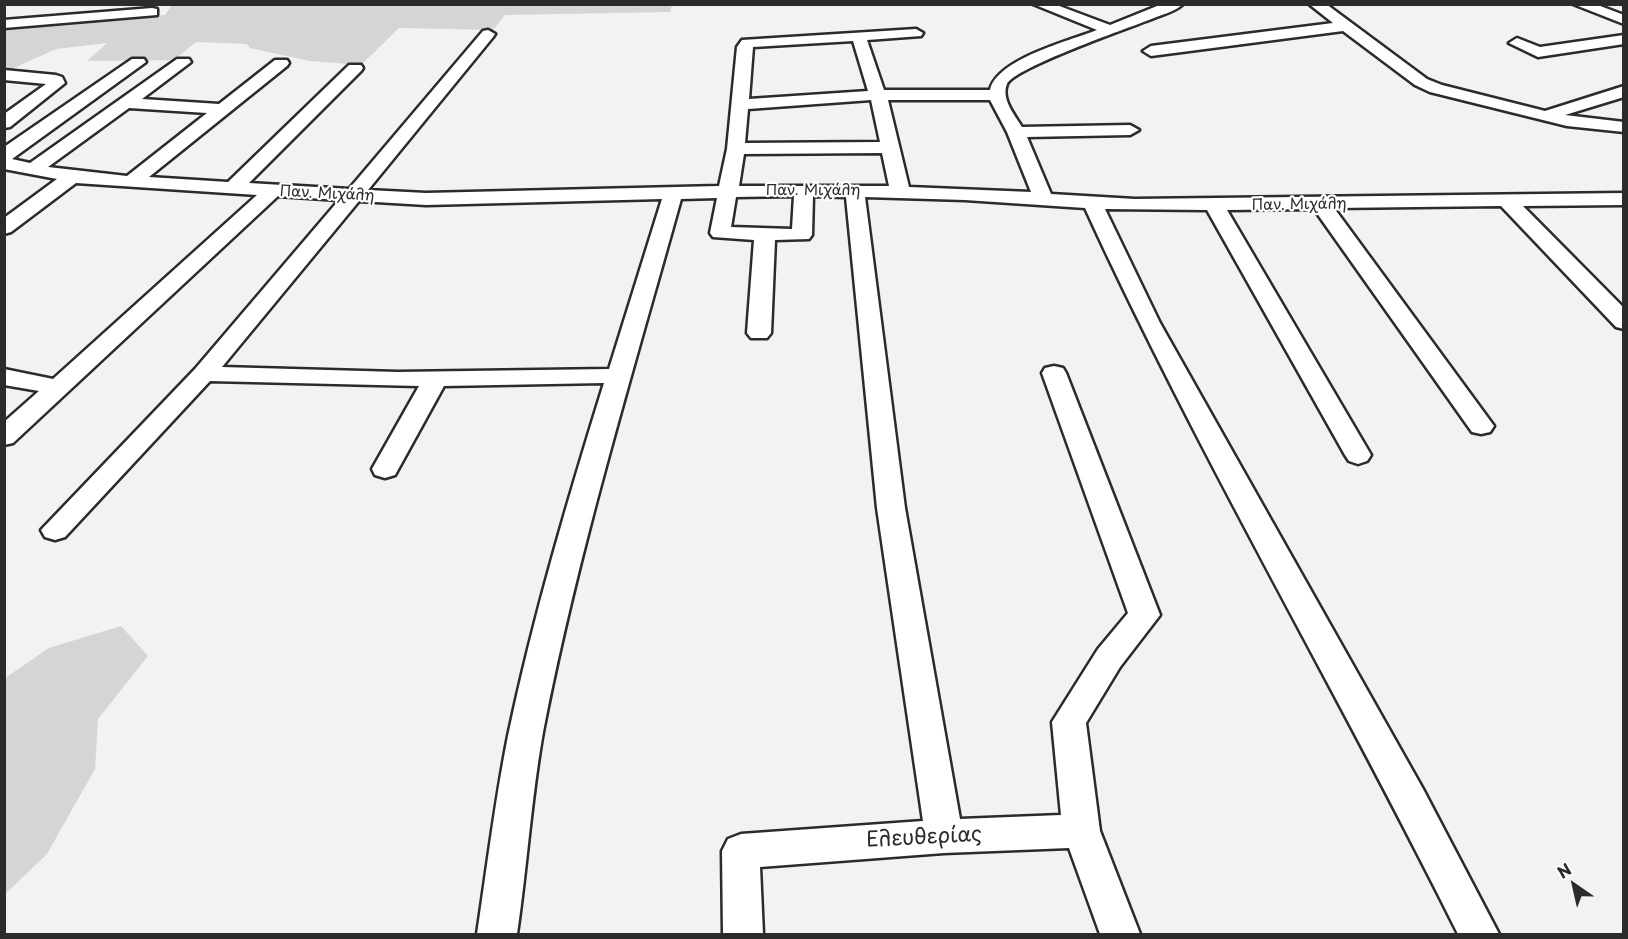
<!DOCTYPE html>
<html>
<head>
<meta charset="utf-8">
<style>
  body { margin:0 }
  #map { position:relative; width:1628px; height:939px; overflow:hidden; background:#f2f2f2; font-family:"Playpen Sans",sans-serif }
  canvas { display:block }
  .frame { position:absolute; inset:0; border:6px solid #2b2b2b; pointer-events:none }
  .north { position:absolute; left:1544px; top:855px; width:60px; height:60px; -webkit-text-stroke:4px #fff; paint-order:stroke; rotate:326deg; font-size:16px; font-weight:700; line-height:24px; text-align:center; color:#2b2b2b }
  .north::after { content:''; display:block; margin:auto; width:21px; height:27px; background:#2b2b2b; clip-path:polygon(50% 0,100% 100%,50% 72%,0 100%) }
</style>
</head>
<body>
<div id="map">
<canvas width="1628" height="939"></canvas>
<div class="frame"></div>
<div class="north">N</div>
</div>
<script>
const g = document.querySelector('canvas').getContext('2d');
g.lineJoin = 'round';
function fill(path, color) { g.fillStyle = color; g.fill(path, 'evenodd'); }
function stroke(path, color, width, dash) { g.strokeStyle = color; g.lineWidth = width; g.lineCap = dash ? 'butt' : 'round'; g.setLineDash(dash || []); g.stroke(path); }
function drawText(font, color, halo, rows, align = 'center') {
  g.font = font + ' "Playpen Sans",sans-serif'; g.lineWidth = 4.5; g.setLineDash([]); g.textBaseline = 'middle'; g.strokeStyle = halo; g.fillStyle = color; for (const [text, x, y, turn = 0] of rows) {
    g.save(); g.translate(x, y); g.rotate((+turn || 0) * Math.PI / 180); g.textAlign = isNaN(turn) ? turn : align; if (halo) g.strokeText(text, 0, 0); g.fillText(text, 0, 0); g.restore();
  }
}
const green = new Path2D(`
  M172,5H672L670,12L505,15L493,30L399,28L361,65L310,61L250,48L247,44L196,42L174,60L87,61L107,43L56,49L5,72V28L165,15Z
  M121,626L148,656L98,719L95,769L47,854L5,894V678L49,648Z`);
const minor = new Path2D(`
  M1033,4H1054L1110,25L1162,4H1183C1175,12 1160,15 1149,20C1128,28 1014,68 1007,84C1001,99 1014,114 1022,127L1130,125L1139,130L1130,135L1027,137L1051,194L1135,199L1624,193V205L1523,206L1624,308V329L1616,327L1501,206L1334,208L1494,426L1490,432L1481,434L1472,432L1314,209L1227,210L1371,455L1367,461L1358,464L1349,461L1345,455L1207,210L1105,209L1160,323L1423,789L1499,934H1458C1337,690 1198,455 1085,208L965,200L865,197L905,508L960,819L1061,815L1052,722L1098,649L1128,613L1042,373L1045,368L1054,366L1063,368L1066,373L1160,615L1120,667L1086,723L1100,831L1140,934H1100L1069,848L944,853L760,867L763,934H723L722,851L728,839L741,834L923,821L877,508L846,197L813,196L812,235L809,239L775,240L771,333L767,338H751L747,333L754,240L713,237L710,233L717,198L681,199C632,375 578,551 543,732C531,799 527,867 517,934H477C487,868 495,801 508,736C533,617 568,499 604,383L444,386L395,475L385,478L375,475L372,469L419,386L210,381L65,537L55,540L45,537L41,530L195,369L339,200L278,196L13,443L4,445V422L39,391L4,385V369L53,379L257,195L76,183L11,232L4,234V218L57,179L4,169V147L132,59H144L146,62L12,159L30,163L177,59H189L191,62L142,99L219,104L275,60H287L289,63L287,66L149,177L228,182L349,65H361L363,68L361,71L249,183L349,189L483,31L488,30L495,34L493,37L368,190L426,193L719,186L727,149L737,47L742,40L916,29L923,33L921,36L867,40L884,90H990C997,59 1069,41 1097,30ZM853,41L868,91L749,99L753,47ZM871,100L880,142L745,143L748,109ZM888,100H990L1007,132L1031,192L909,187ZM129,108L207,113L127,176L48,167ZM882,153L889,186H739L744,154ZM794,196L792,229L731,227L736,197ZM662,199L609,369L398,372L222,367L359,201L426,205Z
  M1309,4H1326L1427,79L1442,85L1545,111L1624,86V97L1565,115L1624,122V132L1567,126L1430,92L1415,85L1343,31L1151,56L1143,51L1151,46L1333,23Z
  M1573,4H1595L1624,15V24Z
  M152,8L157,9V15L4,28V20Z
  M1624,35V44L1538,57L1509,43L1517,38L1540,47Z
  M4,70L56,75L62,77L65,83L10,127L4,128V114L46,84L4,80Z`);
const farStreetnames = [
  ["Παν. Μιχάλη",813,191],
  ["Παν. Μιχάλη",327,194,3],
  ["Παν. Μιχάλη",1299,205,-1]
];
const nearStreetnames = [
  ["Ελευθερίας",924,838,-3]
];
fill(green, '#d5d5d5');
stroke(minor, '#2b2b2b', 5);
fill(minor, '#fff');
drawText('15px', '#2b2b2b', '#fff', farStreetnames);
drawText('21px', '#2b2b2b', '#fff', nearStreetnames);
</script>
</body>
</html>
